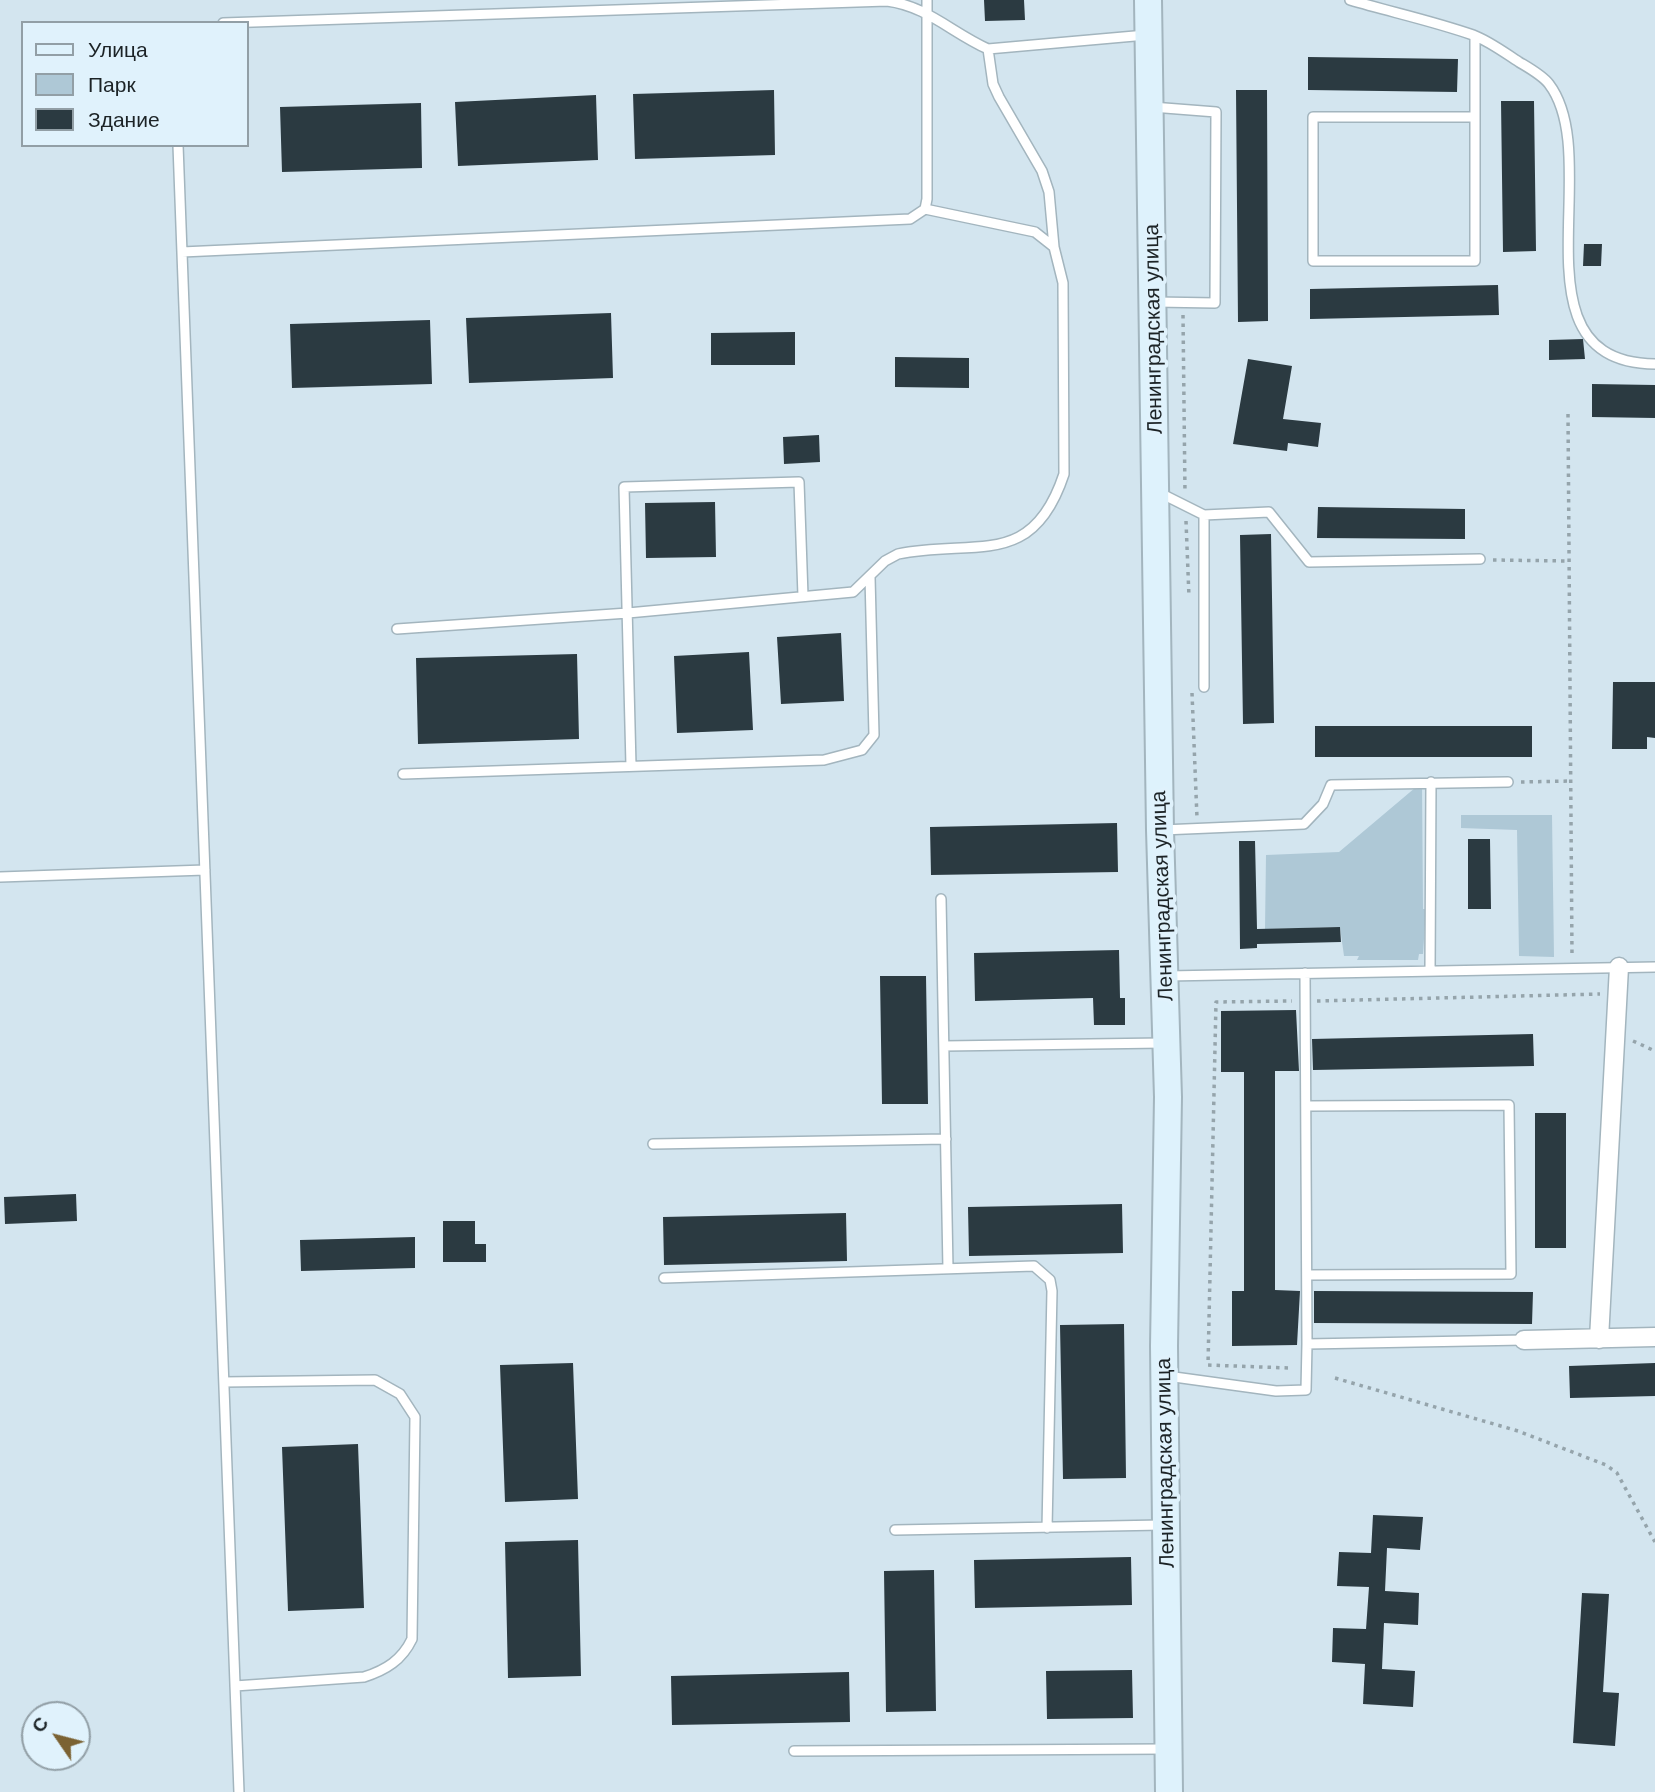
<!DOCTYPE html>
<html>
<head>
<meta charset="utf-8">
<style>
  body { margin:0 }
  #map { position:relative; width:1655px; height:1792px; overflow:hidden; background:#d3e5ef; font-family:Helvetica,sans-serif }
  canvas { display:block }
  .legend { position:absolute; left:21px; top:21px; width:228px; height:126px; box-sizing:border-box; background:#e0f2fc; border:2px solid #929fa6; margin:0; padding:9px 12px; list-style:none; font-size:21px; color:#1c2326 }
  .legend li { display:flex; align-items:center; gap:14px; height:35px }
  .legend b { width:35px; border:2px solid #929fa6 }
  .north { position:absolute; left:21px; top:1701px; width:70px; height:70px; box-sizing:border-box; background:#e0f2fc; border:2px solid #929fa6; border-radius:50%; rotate:305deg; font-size:19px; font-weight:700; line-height:28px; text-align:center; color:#1c2326 }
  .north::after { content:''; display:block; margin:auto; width:24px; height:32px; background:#7b6233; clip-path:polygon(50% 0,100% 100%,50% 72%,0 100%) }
</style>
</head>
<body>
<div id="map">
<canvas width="1655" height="1792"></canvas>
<ul class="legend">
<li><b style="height:9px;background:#def2fc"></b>Улица</li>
<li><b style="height:19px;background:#aec8d6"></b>Парк</li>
<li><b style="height:19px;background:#2b3a41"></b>Здание</li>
</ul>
<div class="north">С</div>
</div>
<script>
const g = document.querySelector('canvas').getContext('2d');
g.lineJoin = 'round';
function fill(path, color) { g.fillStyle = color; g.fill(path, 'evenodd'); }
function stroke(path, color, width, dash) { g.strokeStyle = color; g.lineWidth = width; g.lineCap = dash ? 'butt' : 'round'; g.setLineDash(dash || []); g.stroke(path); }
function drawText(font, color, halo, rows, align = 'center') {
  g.font = font + ' Helvetica,sans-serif'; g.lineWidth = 7; g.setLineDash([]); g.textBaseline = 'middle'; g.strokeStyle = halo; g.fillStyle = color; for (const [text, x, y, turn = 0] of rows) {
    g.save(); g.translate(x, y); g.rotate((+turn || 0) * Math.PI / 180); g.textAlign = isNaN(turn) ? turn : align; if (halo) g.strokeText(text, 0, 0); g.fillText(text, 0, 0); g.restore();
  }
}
const green = new Path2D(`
  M1422,782L1423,909H1426L1423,954H1419L1418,960H1357L1359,956H1344L1340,927L1265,929L1266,855L1339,852Z
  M1461,815H1552L1554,957L1519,956L1517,830L1461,828Z`);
const building = new Path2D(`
  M984,0H1024L1025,20L985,21Z
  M1308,57L1458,59L1457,92L1308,90Z
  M774,90L775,155L635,159L633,94Z
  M1236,90H1267L1268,321L1238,322Z
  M596,95L598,160L458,166L455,102Z
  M1501,101H1534L1536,251L1503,252Z
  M421,103L422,168L282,172L280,107Z
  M1584,244H1602L1601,266H1583Z
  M1498,285L1499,315L1310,319V289Z
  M611,313L613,378L469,383L466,318Z
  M430,320L432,384L292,388L290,324Z
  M795,332V365H711V333Z
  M1583,339L1585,359L1549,360V340Z
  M895,357L969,358V388L895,387Z
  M1248,359L1292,366L1283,419L1321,423L1318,447L1288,443L1287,451L1233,444Z
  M1592,384L1655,385V418L1592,417Z
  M819,435L820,462L784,464L783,437Z
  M715,502L716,557L646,558L645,503Z
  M1318,507L1465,509V539L1317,538Z
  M1271,534L1274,723L1243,724L1240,535Z
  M841,633L844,701L781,704L777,637Z
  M749,652L753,730L677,733L674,656Z
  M577,654L579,739L418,744L416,658Z
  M1613,682H1655V738L1647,737V749H1612Z
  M1315,726H1532V757H1315Z
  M1117,823L1118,872L931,875L930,827Z
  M1468,839H1490L1491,909H1468Z
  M1239,841H1255L1257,929L1340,927L1341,942L1257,944V948L1240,949Z
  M1119,950L1120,998H1125V1025H1094L1093,998L975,1001L974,953Z
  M880,976H926L928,1104H882Z
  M1296,1010L1299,1071H1275V1290L1300,1291L1297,1345L1232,1346V1291H1244V1072H1221V1011Z
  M1533,1034L1534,1066L1313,1070L1312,1039Z
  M1535,1113H1566V1248H1535Z
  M76,1194L77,1221L5,1224L4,1197Z
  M1122,1204L1123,1253L969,1256L968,1207Z
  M846,1213L847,1261L664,1265L663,1217Z
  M443,1221H475V1244H486V1262H443Z
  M415,1237V1268L301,1271L300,1240Z
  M1314,1291L1533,1292L1532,1324L1314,1323Z
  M1124,1324L1126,1478L1063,1479L1060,1325Z
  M573,1363L578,1499L505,1502L500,1365Z
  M1655,1363V1396L1570,1398L1569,1366Z
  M358,1444L364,1608L288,1611L282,1447Z
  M1373,1515L1423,1517L1420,1550L1387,1548L1385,1591L1419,1593L1418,1625L1384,1623L1382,1669L1415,1671L1413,1707L1363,1704L1365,1664L1332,1662L1333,1628L1366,1629L1369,1587L1337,1586L1339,1552L1371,1553Z
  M578,1540L581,1676L508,1678L505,1542Z
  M1131,1557L1132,1605L975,1608L974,1560Z
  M934,1570L936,1711L886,1712L884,1571Z
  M1582,1593L1609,1594L1603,1692L1619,1693L1615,1746L1573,1743Z
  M1132,1670L1133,1718L1047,1719L1046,1671Z
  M849,1672L850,1722L672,1725L671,1676Z`);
const path = new Path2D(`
  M1183,315L1185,493
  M1568,414L1572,955
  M1186,521L1189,597
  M1493,560L1569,561
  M1192,693L1197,818
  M1521,782L1571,781
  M1317,1001L1600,994
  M1633,1041L1655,1051
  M1288,1368L1208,1365L1216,1002L1292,1001
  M1335,1378L1518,1431L1606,1465L1617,1473L1655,1542`);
const lane = new Path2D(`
  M1350,0C1391,12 1433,21 1473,35C1489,41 1505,53 1519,62C1529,68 1542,75 1549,84C1607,160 1507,363 1655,364
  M223,23L887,1C927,6 952,33 988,49L1146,35
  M1152,107L1216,112L1215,303L1156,302
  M1475,117H1313V261H1475V36
  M178,145L239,1792
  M925,209L1035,232L1054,247
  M182,252L910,219L925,209L927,199V0
  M1160,493L1204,515L1269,512L1309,562L1480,559
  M397,629L628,613L853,592L885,561L898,554C974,538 1032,571 1064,474L1063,283L1054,247L1049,192L1042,171L999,97L993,84L988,49
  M1204,687V515
  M631,766L624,487L799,482L803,596
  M403,774L824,760L862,750L874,735L870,577
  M1162,830L1304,824L1323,804L1331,785L1508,782
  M0,877L205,870
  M941,899L948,1269
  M1430,971L1431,782
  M1305,973L1307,1344
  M1167,976L1655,967
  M944,1046L1163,1043
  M653,1144L946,1139
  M1307,1275L1511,1274L1509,1105L1307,1106
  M664,1278L1034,1266L1050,1280L1052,1291L1047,1528
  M1167,1376L1276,1391L1306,1390L1307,1344L1524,1340
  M224,1382L375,1380L400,1394L415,1417L412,1639C402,1660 386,1670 364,1677L235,1686
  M895,1530L1162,1525
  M794,1751L1166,1749`);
const street = new Path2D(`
  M1599,1339L1619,967
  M1524,1340L1655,1337`);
const secondary = new Path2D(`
  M1148,0L1160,830L1168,1097L1164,1346L1169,1792`);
const streetNames = [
  ["Ленинградская улица",1154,329,-91],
  ["Ленинградская улица",1163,896,-92],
  ["Ленинградская улица",1166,1463,-91]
];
fill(green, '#aec8d6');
fill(building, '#2b3a41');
stroke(lane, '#a3b5be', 12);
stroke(street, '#a3b5be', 21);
stroke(secondary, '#a3b5be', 30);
stroke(path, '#95a4ab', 3.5, [3.5, 5]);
stroke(lane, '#fff', 9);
stroke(street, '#fff', 18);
stroke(secondary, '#def2fc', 26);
drawText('21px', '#1c2326', '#e0f2fc', streetNames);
</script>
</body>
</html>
